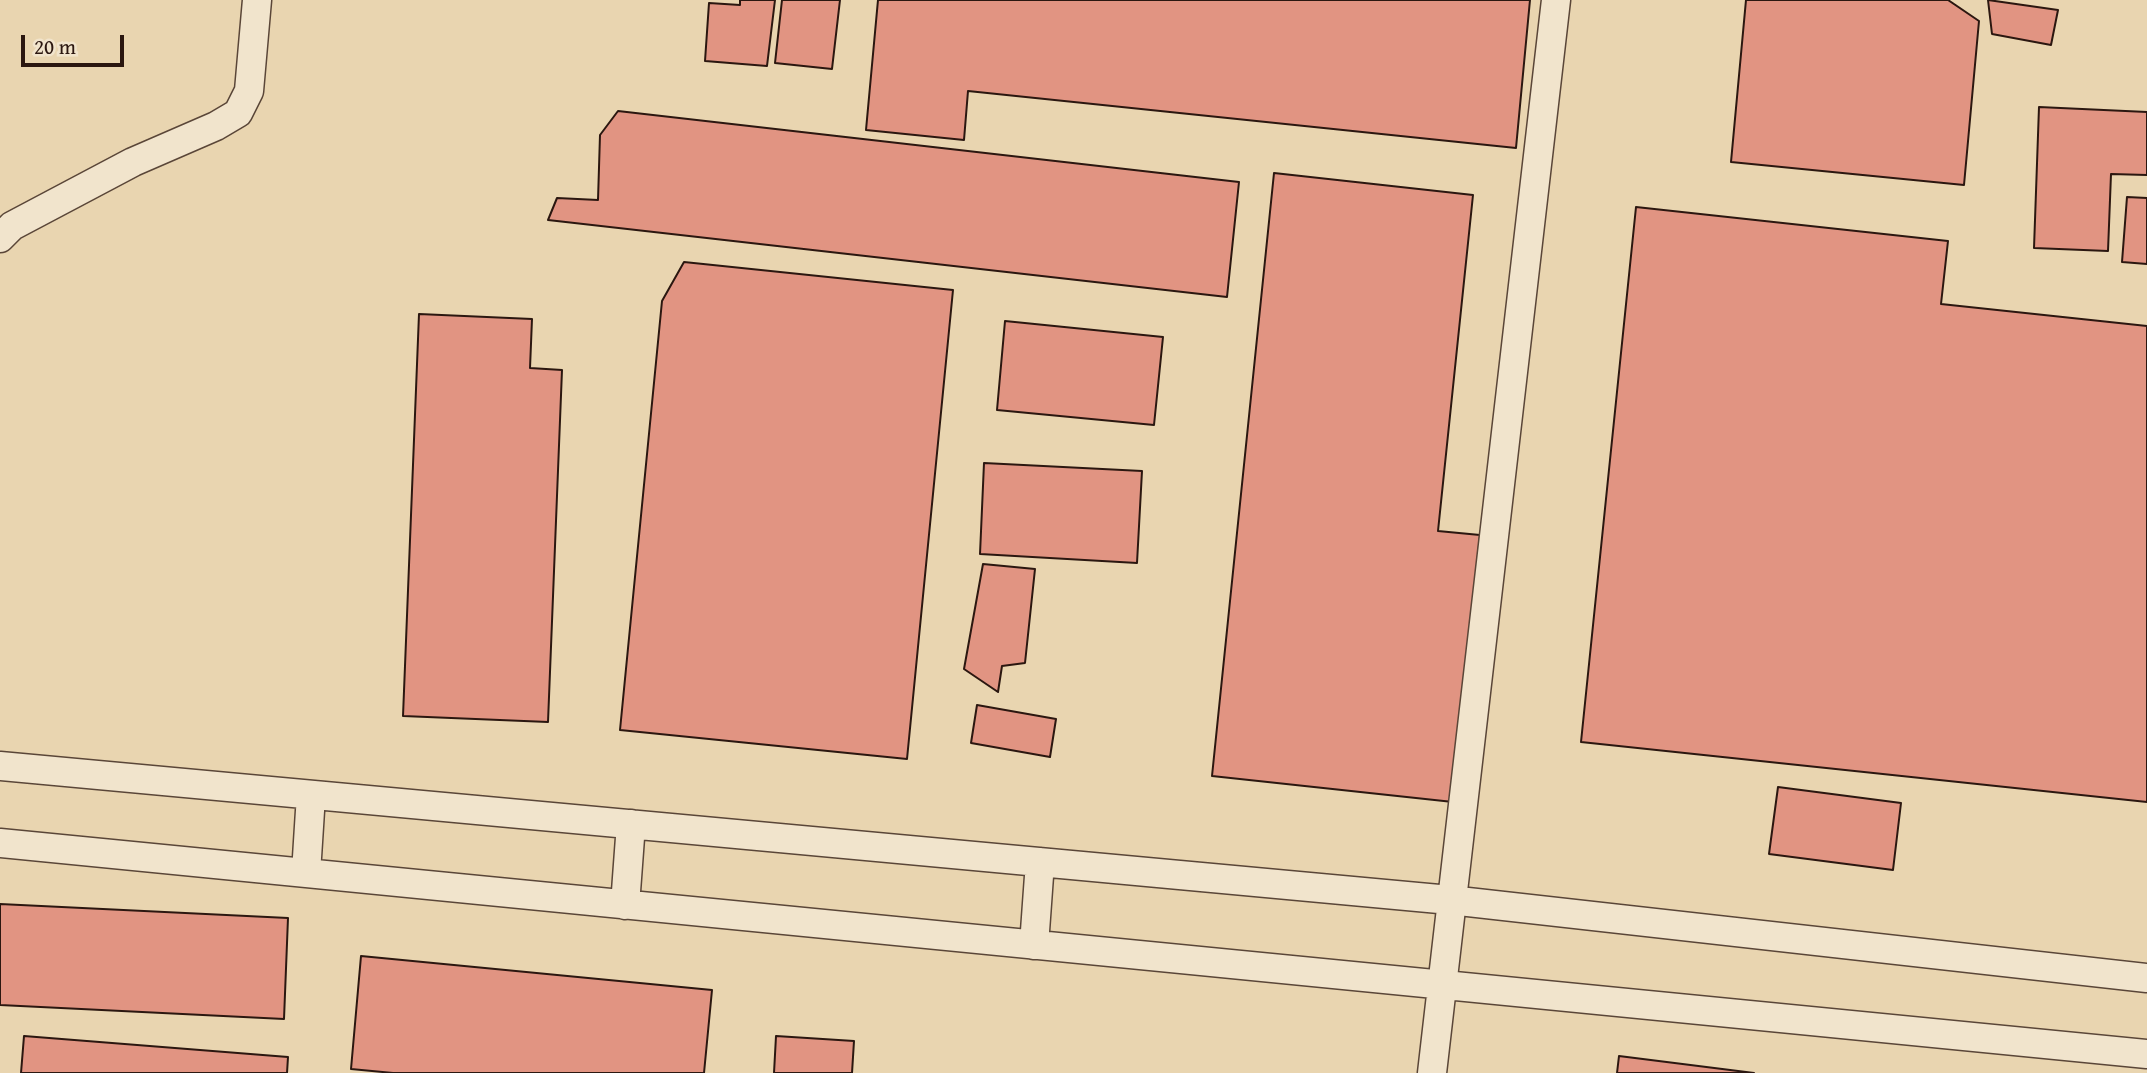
<!DOCTYPE html>
<html>
<head>
<meta charset="utf-8">
<style>
  body { margin:0 }
  #map { position:relative; width:2147px; height:1073px; overflow:hidden; background:#e9d5b0; font-family:"Gentium Book Plus",serif }
  canvas { display:block }
  .scale { position:absolute; left:21px; top:35px; width:103px; height:32px; box-sizing:border-box; border:4px solid #2b1710; border-top:0; padding-left:9px; font-size:21px; line-height:24px; white-space:nowrap; color:#2b1710; -webkit-text-stroke:5px #f1e4cc; paint-order:stroke }
</style>
</head>
<body>
<div id="map">
<canvas width="2147" height="1073"></canvas>
<div class="scale">20 m</div>
</div>
<script>
const g = document.querySelector('canvas').getContext('2d');
g.lineJoin = 'round';
function fill(path, color) { g.fillStyle = color; g.fill(path, 'evenodd'); }
function stroke(path, color, width, dash) { g.strokeStyle = color; g.lineWidth = width; g.lineCap = dash ? 'butt' : 'round'; g.setLineDash(dash || []); g.stroke(path); }
const building = new Path2D(`
  M740,0H775L767,66L705,61L709,3L740,5Z
  M782,0H840L832,69L775,63Z
  M878,0H1530L1516,148L968,91L964,140L866,130Z
  M1746,0H1948L1979,21L1964,185L1731,162Z
  M1988,0L2058,10L2051,45L1992,34Z
  M2039,107L2147,112V175L2111,174L2108,251L2034,248Z
  M618,111L1239,182L1227,297L548,220L557,198L598,200L600,135Z
  M1274,173L1473,195L1438,531L1480,535L1453,802L1212,776Z
  M2127,197L2147,198V264L2122,262Z
  M1636,207L1948,241L1941,304L2147,326V802L1581,742Z
  M684,262L953,290L907,759L620,730L662,301Z
  M419,314L532,319L530,368L562,370L548,722L403,716Z
  M1005,321L1163,337L1154,425L997,410Z
  M984,463L1142,471L1137,563L980,554Z
  M983,564L1035,569L1025,663L1002,666L998,692L964,669Z
  M977,705L1056,719L1050,757L971,743Z
  M1778,787L1901,803L1893,870L1769,854Z
  M0,904L288,918L284,1019L0,1005Z
  M361,956L712,990L704,1073H393L351,1069Z
  M24,1036L288,1057L287,1073H21Z
  M776,1036L854,1041L852,1073H774Z
  M1619,1056L1754,1073H1617Z`);
const minor = new Path2D(`
  M0,238L12,226L133,162L216,126L238,113L249,91L257,0
  M0,766L1450,900L2147,978
  M0,843L2147,1054
  M306,873L311,795
  M625,905L631,824
  M1034,945L1040,862
  M1432,1073L1556,0`);
fill(building, '#e19482');
stroke(building, '#2b1710', 2);
stroke(minor, '#5a4638', 31);
stroke(minor, '#f1e4cc', 28);
</script>
</body>
</html>
